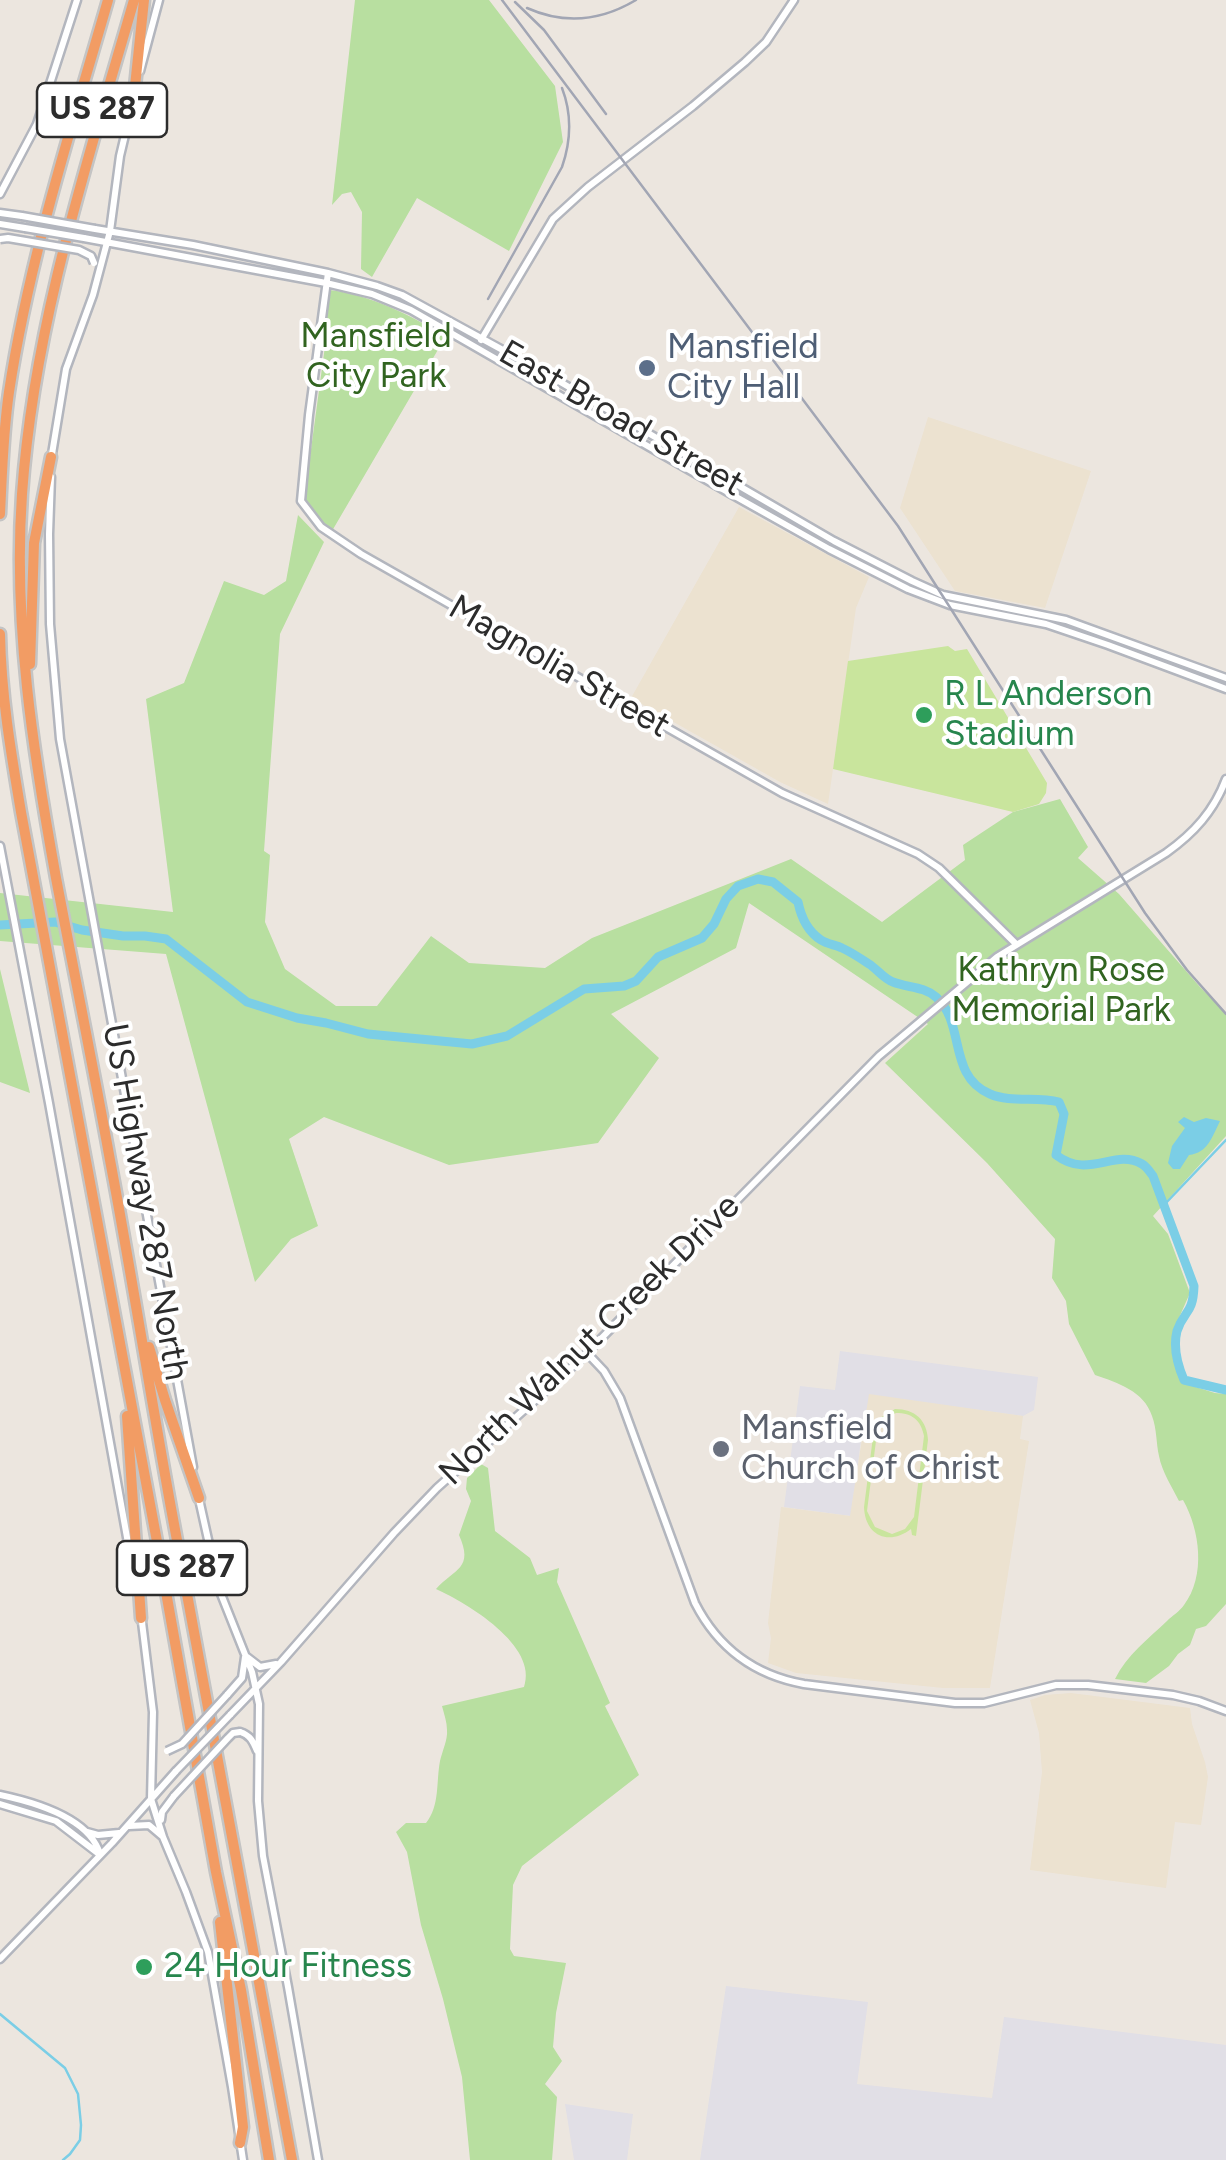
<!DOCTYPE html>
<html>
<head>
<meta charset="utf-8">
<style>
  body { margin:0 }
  canvas { display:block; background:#ece6df }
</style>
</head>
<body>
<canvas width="1226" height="2160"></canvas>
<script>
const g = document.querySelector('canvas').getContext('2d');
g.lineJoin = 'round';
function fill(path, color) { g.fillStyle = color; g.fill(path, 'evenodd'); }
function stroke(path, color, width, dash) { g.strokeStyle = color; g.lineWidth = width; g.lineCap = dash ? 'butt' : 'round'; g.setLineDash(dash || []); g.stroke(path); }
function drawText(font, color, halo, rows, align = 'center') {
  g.font = font + ' Figtree,sans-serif'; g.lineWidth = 8; g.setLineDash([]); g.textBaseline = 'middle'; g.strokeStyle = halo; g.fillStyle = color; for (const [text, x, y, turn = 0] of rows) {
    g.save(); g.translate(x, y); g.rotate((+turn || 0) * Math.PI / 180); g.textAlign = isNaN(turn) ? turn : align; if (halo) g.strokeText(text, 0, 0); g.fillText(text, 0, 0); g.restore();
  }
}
const industrial = new Path2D(`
  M840,1351L1038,1377L1034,1410L1023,1416L870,1395L863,1425L851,1516L784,1507L800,1386L835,1390Z
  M726,1986L868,2002L857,2084L992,2098L1004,2017L1226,2045V2160H700Z
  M565,2104L633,2114L627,2160H574Z`);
const education = new Path2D(`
  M928,417L1091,471L1045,608L955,591L900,508Z
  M739,507L869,577L856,608L828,804L780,782L631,698Z
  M869,1394L1023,1416L1020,1439L1029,1441L990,1688H943L796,1673L768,1663L771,1638L768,1623L781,1507L850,1516Z
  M1071,1693L1190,1708L1192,1724L1205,1762L1208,1777L1201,1825L1175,1822L1166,1888L1030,1870L1042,1772L1039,1733L1030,1700L1045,1695Z`);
const green = new Path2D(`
  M355,0H489L555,86L563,142L509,251L417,198L372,277L361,269L362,212L351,192L342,194L332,205Z
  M329,290C372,295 409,315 446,336L332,531L314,515L304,501L325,346L315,344L322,291Z
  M298,515L324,542L280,634L264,851L270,855L265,922L285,969L336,1006H377L431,936L469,963L545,968L592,938L791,859L882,922L965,860L963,845L1013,812L1060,799L1088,847L1078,858L1119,894L1200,987L1226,1013V1136L1153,1216L1168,1234L1190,1293C1174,1329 1164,1345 1183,1383L1215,1393L1226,1394V1604L1206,1626L1196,1629L1190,1645L1178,1654L1169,1666L1146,1683L1115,1679C1127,1655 1148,1639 1167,1621C1172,1616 1180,1611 1184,1605C1206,1576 1200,1530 1183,1500L1179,1501C1172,1487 1162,1472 1159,1456C1156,1443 1157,1429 1152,1416C1144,1391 1118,1383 1095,1375L1069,1324L1066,1301L1052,1278L1055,1239L987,1163L885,1063L928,1024L749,903L736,948L611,1014L659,1058L598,1143L449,1165L324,1117L289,1139L318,1226L291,1239L255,1282L166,954L0,941V893L173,912L146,699L184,683L224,581L264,595L286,581Z
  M0,969L30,1093L0,1082Z
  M481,1464L488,1468L495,1531L530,1558L537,1575L559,1568L557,1582L610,1703L605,1706L639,1775L522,1866L513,1885L510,1949L514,1956L566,1963L556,2013L553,2047L562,2061L545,2084L557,2097L552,2160H470L462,2077L443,1999L421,1925L407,1852L396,1832L406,1823H426C440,1806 436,1782 440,1761C442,1752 448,1739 447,1730C447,1722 444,1714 442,1706L524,1687C539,1646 467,1603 436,1589C455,1568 474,1569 459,1535L471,1501L466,1489L467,1478Z`);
const pitch = new Path2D(`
  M948,646L955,651L967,649L1047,783L1046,793L1039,804L1013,812L833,769L848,661Z
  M895,1409C915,1409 927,1420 928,1440L916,1536L912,1535L911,1529C889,1546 865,1536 864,1507L874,1429L880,1418ZM896,1413C912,1413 921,1420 924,1436L914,1517L905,1529L892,1534L875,1527L867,1511L877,1433L883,1420Z`);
const water = new Path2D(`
  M1184,1117L1194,1122L1206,1118L1220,1121C1212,1137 1208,1153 1189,1155L1180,1169H1173L1168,1163L1172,1146L1185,1128L1178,1122Z`);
const stream = new Path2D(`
  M1164,1205L1226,1140
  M0,2014L65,2068L78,2094L81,2125L80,2140L70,2154L63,2160`);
const river = new Path2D(`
  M0,925L55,922L82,930L123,936H145L166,939L247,1002L297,1018L326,1023L368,1034L472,1044L507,1036L584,989L624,986L636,981L658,957L702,938L714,924L726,899L738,886L758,879L773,882L798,902C801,917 807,931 821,940C827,944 836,945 842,948C851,952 860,958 869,964C877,969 884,979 893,982C908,988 923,986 936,997C966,1023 947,1076 990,1094C1011,1103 1037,1096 1059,1102L1064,1114L1056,1155C1089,1180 1114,1148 1142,1164C1147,1167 1150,1172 1153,1176L1194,1286C1193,1315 1184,1310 1177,1331C1173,1347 1178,1366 1184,1380L1226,1390`);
const secondary = new Path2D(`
  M140,71L159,0
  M0,194L37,124L77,0
  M0,213L22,216
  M0,224L25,228
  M95,229L193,245L328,273L377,286L402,295L543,372L834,541L912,581L943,595L1066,620L1226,678
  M84,238L326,283L372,294L411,310L731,494L829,549L908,589L950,605L1046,624L1108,645L1226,689
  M328,273L309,415L301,501L321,527L361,554L782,793L918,854L939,868L1016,944
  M481,340L553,219L588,187L693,106L745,62L766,42L794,0
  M51,460L66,369L93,295L110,231L120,156L135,93
  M51,477L49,534L50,624L60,739L193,1467
  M0,846L49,1103L135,1582
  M587,1353L604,1371L620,1398L695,1603C718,1648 754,1675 804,1684L955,1703H984L1056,1685H1088L1173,1695L1199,1701L1226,1711
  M199,1499L219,1589L252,1672L259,1704L258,1801L263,1856L288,1987L318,2160
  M141,1614L153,1712L151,1799L163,1837L186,1892L208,1952L232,2087L243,2160
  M247,1657L260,1667L276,1664
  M227,1695L242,1678L245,1657
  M230,1715L281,1662L394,1533L437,1488L582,1358L879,1056L997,957L1166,853C1194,833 1214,811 1226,779
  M240,1732C250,1735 253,1741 257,1751
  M0,1795C33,1802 89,1817 100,1854
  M0,1804L56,1821L99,1854
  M161,1820L162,1812L174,1796
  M129,1826L149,1825L162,1836
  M87,1832L98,1835L119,1833
  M0,1959L112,1843L176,1771`);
const highway = new Path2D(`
  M134,0C87,163 34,324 22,494C13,624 33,751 56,878C74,972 93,1066 110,1160C132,1276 150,1393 171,1508C210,1726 252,1943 292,2160
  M134,96L144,0
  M0,514C2,473 3,433 9,392C29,259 71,129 108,0
  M0,634C1,694 11,753 21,812L156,1536L216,1872L241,1990L269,2160
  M30,664L34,543L51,457
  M149,1347L165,1400L199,1498
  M127,1416L141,1618
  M220,1922L243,2127L240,2143`);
const rail = new Path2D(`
  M502,0L898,526L1145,913L1187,970L1226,1014
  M515,2L544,30L606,114
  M527,8C565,25 601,21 636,0
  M488,299L562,167C571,141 572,114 562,88`);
const secondaryBridge = new Path2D(`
  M22,216L95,229
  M25,228L84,238
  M0,239L8,238L79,250L91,256L94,263
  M167,1751L182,1744L227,1695
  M176,1771L230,1715
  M174,1796L228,1738L233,1733L240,1732`);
const markers = [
  [647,368,10,"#5c6f8a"],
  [924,715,10,"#2e9e5b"],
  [721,1449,10,"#6b7280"],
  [144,1967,10,"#2e9e5b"]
];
const shields = [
  [102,110,130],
  [182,1568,130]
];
const shieldNames = [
  ["US 287",102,110],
  ["US 287",182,1568]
];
const parkNames = [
  ["Mansfield",376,337],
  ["City Park",376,377],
  ["Kathryn Rose",1061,971],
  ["Memorial Park",1061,1011]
];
const serviceNames = [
  ["Mansfield",667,348],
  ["City Hall",667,388]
];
const streetNames = [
  ["East Broad Street",621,419,30],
  ["Magnolia Street",559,667,30],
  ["US Highway 287 North",145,1202,80],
  ["North Walnut Creek Drive",590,1340,-44]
];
const leisureNames = [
  ["R L Anderson",944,695],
  ["Stadium",944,735],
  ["24 Hour Fitness",164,1967]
];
const worshipNames = [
  ["Mansfield",741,1429],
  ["Church of Christ",741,1469]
];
fill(industrial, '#e1dfe6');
fill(education, '#ece2d0');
fill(green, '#b8dfa0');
fill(pitch, '#c9e59d');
fill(water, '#7bcee6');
stroke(stream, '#7bcee6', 2.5);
stroke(river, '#7bcee6', 9);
stroke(secondary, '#b3b6be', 11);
stroke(highway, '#c4c4c4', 15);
stroke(secondary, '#fff', 6);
stroke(highway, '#f29c64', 10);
stroke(rail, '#a2a6b4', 2.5);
stroke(secondaryBridge, '#b3b6be', 11, []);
stroke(secondaryBridge, '#fff', 6);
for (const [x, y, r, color] of markers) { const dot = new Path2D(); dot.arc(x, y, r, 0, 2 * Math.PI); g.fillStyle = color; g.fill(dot); stroke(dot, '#fff', 4); }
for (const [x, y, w] of shields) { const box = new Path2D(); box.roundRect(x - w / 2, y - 27, w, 54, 8); g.fillStyle = '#fff'; g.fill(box); stroke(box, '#2c2c2c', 2.5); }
drawText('bold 32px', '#2c2c2c', null, shieldNames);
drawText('35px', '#316420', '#fff', parkNames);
drawText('35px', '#4e5e75', '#fff', serviceNames, 'left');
drawText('35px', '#2c2c2c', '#fff', streetNames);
drawText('35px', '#27864d', '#fff', leisureNames, 'left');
drawText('35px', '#5b616d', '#fff', worshipNames, 'left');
</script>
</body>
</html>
